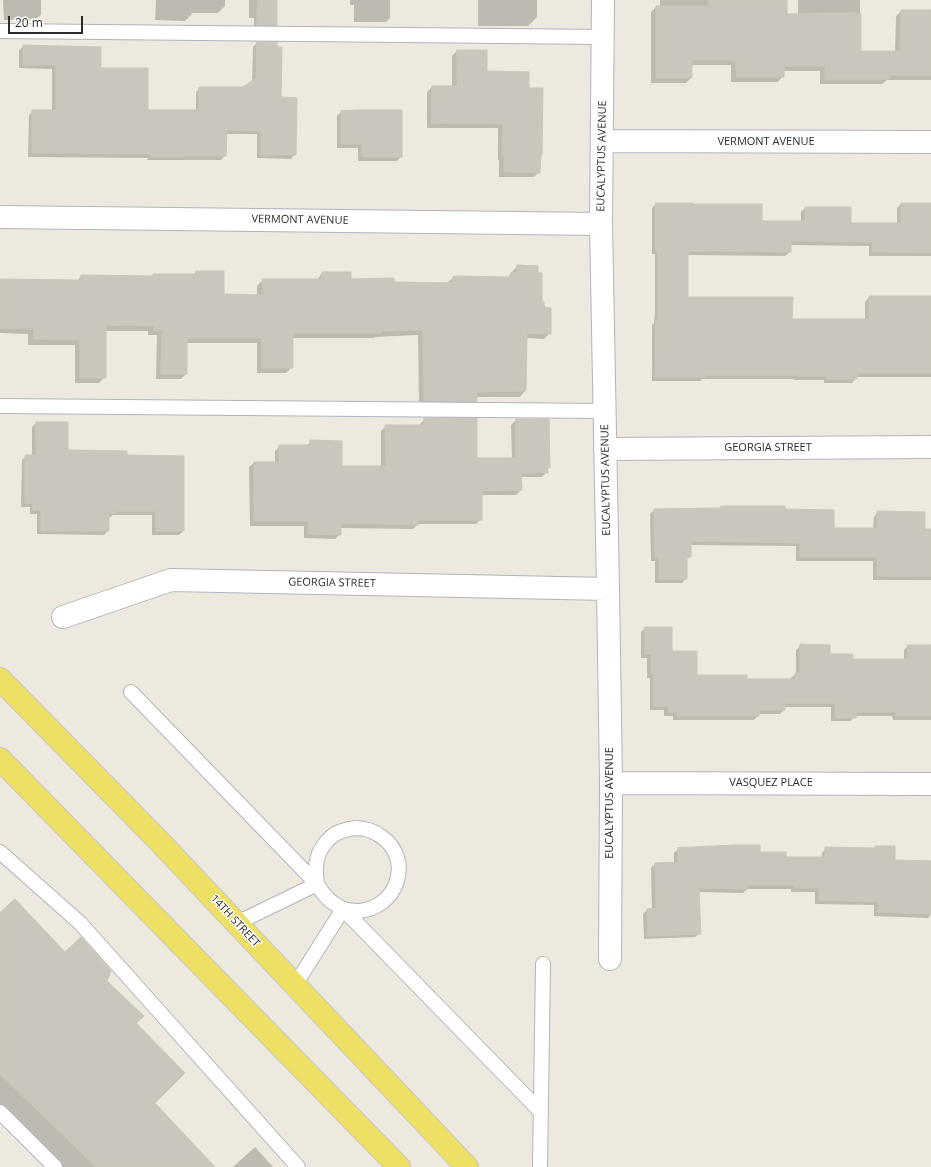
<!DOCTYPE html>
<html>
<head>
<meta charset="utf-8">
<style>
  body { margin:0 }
  #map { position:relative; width:931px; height:1167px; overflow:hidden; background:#ede9df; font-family:"Open Sans",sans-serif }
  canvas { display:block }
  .scale { position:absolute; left:8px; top:16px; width:75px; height:18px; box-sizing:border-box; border:2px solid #2c2c2c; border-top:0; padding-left:5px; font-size:12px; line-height:14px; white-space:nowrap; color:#2c2c2c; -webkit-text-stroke:3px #fff; paint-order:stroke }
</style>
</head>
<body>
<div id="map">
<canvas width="931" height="1167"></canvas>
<div class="scale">20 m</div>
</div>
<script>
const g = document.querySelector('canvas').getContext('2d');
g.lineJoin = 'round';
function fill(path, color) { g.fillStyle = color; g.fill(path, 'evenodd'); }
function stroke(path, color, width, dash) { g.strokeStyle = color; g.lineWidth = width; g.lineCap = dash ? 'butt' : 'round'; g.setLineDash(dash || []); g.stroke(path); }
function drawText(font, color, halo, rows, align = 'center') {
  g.font = font + ' "Open Sans",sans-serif'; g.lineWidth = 3; g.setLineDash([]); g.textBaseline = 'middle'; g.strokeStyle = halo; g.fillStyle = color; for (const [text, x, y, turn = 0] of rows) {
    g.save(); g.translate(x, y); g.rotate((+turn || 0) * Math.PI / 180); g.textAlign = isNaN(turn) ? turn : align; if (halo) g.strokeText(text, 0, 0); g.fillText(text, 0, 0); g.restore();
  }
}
const shadow = new Path2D(`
  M3,0H41V15L36,19L4,20Z
  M156,0H225V6L218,13H192V14L185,21L155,20Z
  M249,0H276V25L272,29H254V18H249Z
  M350,0H390V18L386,22H354V5H350Z
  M478,0H537V17L528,26H478Z
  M660,0H719V27L798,15V0H860V52H895L896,16L901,11H931V80H887L882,84H820V71H783V76L778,82H731V65H691V78L686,83H651V12L656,7H660Z
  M257,43L280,98L295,154L291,159L257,158V134H225V155L221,160H147L148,158L28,157L29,115L33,111H52V69L19,68V50L24,46L100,69L147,111H196V92L200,88H244L252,82L253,47Z
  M457,51L486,72L528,89L541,155L540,156L539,172L534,177H499V160H498V128H427V92L432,87H452V56Z
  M401,111V157L397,161H358V148H337V116L341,112Z
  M656,204L692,205L761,222H801V212L805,208L850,224H897V208L901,204H931V256H869V246L790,245V252L785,256L687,255V298L791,320H865V302L869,297L931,296V377H856V378L852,383H824V380H794V379H702L700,381H652V325L654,323L655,311V254H652V208Z
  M517,266L543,308L550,333L544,339L526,338L525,391L520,397H476V401L471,407L419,406L418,335L375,337L374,338H292V367L286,373H257V343H186V374L181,379H156L157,335H148V331H105V377L99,383H75V345H28V334L0,333V280L77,281L81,276L151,277L153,275H193L196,272L223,295L257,296V286L263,280H317L322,273L350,280L393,283L448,284V282L454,277L507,278Z
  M425,419L476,459H512L511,425L516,420L549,467L546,470L547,472L542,477H521V490L516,495H481V519L476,524H418L413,529L340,528V534L335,539L304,538V526H250L249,467L254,463H275V451L280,446H306L311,441L341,467H381V431L386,426H420V424Z
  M36,423L67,451L126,456L183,457V531L179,535H152V515H112L111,517H108V531L104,535L37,534V514H30V507H21L22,460L26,456H32V427Z
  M721,507L784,510L833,529H873L874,517L878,512L924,529H931V580H873V561H796V546L690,545V556L686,560V578L682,583H655V561H651L650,514L655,510L719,509Z
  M645,628L696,676L746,680H791V678L796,674V650L801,645L829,655L852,660H904V650L908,646L931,665V720H893L892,716H855L851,721H831V707H784V710L780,714H758V716L754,720H673V716H664V710H650V678H647V658H641V632Z
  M875,847L894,861L931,862V914L928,918L874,916V905L815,904V892H791V889H747L743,893L698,892L700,933L695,937L644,939L643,914L647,910H652L651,868L655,864H674V853L678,849L759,852L785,858H822V853L826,848L873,849Z
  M0,914L65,953L105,981L143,1016L136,1024L153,1103L213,1167H62L0,1107Z
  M255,1147L273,1167H233Z`);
const building = new Path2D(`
  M258,0H277V25H257Z
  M709,0H787V14L856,13V14H861V51H900L901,10H931V75H889V79H825V66H784V77H736V60H692V78H656V6H709Z
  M257,42H277V47H282L281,97L297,98L296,155H261V131L227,130L226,156H184V157H151V154L32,153V110H56V65H23V45L101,47V68H148V110H199V87H243L256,78Z
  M457,50H487V71L529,72V88H543L542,155H541L540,173L504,172V155H502L503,124L431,123L432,86H457Z
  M362,110H402V157H362V144H341V111Z
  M656,203H693V204H762V221H805V207H851V223H901V203H931V253L872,252L873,242L791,241V252L688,251V297H793L792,319H869V296H931V373H857V379H827V376H798V375H705V377H655L656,320H658V251H656Z
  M517,265L538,266V273H542V302H544V307L551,308V334L527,333L526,391L477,392V401H424L423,330L381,331V333H293V368H262V338H187V374H161L162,330H154V326L106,325V378H80V340L33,339L34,329L0,328V279L81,280V275L153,276V274H196V271H224V294L263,295L262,279H322V272H351V279L394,278V282L453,283V276L511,277V272L517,273Z
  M424,418H477V458H516V419H549L550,468H547L548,473H521L522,490L482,491V520H419V525L341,523V535L308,534V521H254V462H279V445H310V440L342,441V466H386L385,425H424Z
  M36,422H68V450L127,451V455L184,456V531H156V511H116V513H109V531H41V510H33V503H25V455H36Z
  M721,506H785V509L834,510V528H877V511L925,512V529H931V577L877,576V557H800V543L691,541V557H687V579H659V557H655L654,509L721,508Z
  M645,627H672V651H697V675H747V679H795V673H800V644L830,645V654H853V659H908L907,645H931V716H896V712H856V718H835V703H785V710H759V716H677V712H668V706H654V674H651V654H645Z
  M735,845H760V852H786V857H825V847L875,848V846H895V860L931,861V914L878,912V902L819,900V888H794V885H748V889L699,888L701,934L648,936L647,909L656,908L655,863L678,862V848Z
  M15,899L65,952L81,937L111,971L107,981L144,1016L136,1023L185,1073L155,1103L215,1167H96L0,1074V913Z`);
const lane = new Path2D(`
  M0,31L603,37
  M0,406L605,411
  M131,692L317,884C325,897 330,902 343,909L541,1112
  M0,852L80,923L298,1167
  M317,884C314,864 316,851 331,837C338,831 347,829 356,828C366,828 374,831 382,837C414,860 397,909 358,911C353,911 347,910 343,909
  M237,923L317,884
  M295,985L343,909
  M0,1112L55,1167
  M540,1167L543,964`);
const street = new Path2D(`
  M603,0L601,224L608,589L611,783L610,959
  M602,141L931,142
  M0,217L601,224
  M605,449L931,447
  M63,617L171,580L608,589
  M611,783L931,784`);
const primary = new Path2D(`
  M0,679L158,840L467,1167
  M0,759L399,1167`);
const streetNames = [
  ["VERMONT AVENUE",766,142],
  ["EUCALYPTUS AVENUE",602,156,-89],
  ["VERMONT AVENUE",300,220,1],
  ["GEORGIA STREET",768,448],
  ["EUCALYPTUS AVENUE",606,480,-91],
  ["GEORGIA STREET",332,583,1],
  ["VASQUEZ PLACE",771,783],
  ["EUCALYPTUS AVENUE",610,803,-90],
  ["14TH STREET",235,921,47]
];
fill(shadow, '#0003');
fill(building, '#c9c7bd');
stroke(building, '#c9c5b8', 1);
stroke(lane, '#b2b3bf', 16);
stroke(street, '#b2b3bf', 24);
stroke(primary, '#c8c8c8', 24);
stroke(lane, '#fff', 14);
stroke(street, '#fff', 22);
stroke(primary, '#ede064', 22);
drawText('11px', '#2c2c2c', '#fff', streetNames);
</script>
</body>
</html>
